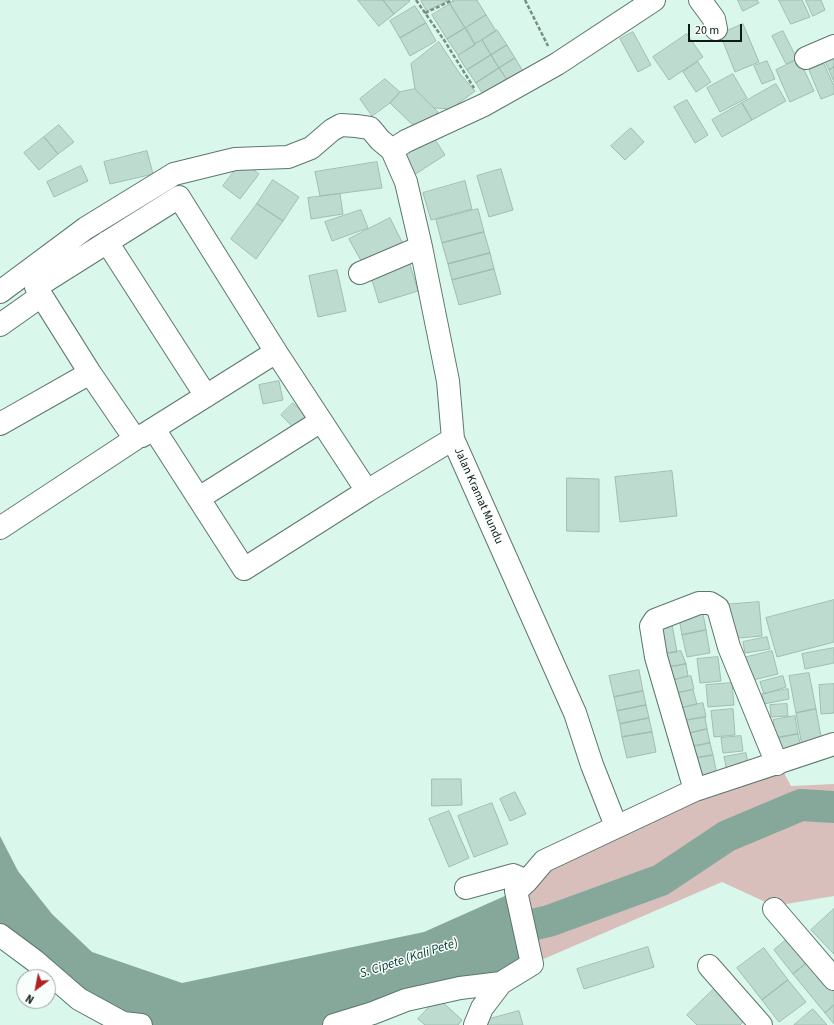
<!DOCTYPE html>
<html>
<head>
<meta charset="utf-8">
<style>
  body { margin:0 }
  #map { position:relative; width:834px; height:1025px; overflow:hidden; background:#daf7ec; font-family:"Source Sans 3",sans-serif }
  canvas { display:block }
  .north { position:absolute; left:16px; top:969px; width:40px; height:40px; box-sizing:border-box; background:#f8fefc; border:1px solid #9ba2a0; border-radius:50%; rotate:212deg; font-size:11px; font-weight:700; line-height:16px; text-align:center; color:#0f1916 }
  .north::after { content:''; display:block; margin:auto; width:14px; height:18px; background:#b12023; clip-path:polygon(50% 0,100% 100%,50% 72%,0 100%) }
  .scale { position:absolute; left:688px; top:24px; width:54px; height:18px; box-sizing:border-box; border:2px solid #0f1916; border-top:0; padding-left:5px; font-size:12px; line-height:14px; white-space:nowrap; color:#0f1916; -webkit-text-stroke:3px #f8fefc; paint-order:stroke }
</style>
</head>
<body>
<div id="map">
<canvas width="834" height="1025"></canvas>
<div class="north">N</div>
<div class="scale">20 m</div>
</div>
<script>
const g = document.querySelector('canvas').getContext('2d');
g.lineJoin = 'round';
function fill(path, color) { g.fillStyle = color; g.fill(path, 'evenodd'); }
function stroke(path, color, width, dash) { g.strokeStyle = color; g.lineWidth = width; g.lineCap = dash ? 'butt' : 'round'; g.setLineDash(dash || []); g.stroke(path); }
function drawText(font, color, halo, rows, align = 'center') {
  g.font = font + ' "Source Sans 3",sans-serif'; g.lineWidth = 3; g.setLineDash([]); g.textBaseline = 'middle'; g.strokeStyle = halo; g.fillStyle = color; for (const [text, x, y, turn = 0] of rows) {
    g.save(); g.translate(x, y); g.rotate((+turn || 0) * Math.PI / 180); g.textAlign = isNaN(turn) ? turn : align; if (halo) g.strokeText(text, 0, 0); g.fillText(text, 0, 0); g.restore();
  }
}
const green = new Path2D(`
  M776,758L791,786L834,784V896L774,906L722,882L532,964L527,881Z`);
const water = new Path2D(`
  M0,836L18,871L52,914L92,952L182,983L424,932L516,891L532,964L334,1025H141L123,1023L0,935Z`);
const river = new Path2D(`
  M491,933L500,930L523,927L549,921L661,880L727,836L801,805L834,807`);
const building = new Path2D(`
  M358,0H383L394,14L379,26Z
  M383,0H409L410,1L394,14Z
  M421,0H449L427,11Z
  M456,0H477L486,15L465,28L450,4Z
  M738,0H757L759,3L743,11Z
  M779,0H802L810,17L791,24Z
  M806,0H821L825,10L813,16Z
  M450,4L465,28L447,39L432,15Z
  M415,6L426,23L400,38L390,21Z
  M486,15L496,31L475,44L466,28Z
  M426,23L436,41L410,56L400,38Z
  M743,24L759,62L735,72L720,34Z
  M465,28L475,45L458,55L447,39Z
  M497,30L507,45L491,55L482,40Z
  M783,31L797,59L786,64L772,36Z
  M633,32L651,65L638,72L620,39Z
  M687,34L703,57L669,80L653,57Z
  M482,40L491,55L467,70L458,56Z
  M439,42L460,74L475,91L451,109L434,108L415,89L411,64Z
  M507,45L515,58L499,68L491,55Z
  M834,48V67L829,70L821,54Z
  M491,55L499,68L476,83L467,70Z
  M515,58L523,71L508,81L499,68Z
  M799,59L814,91L790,102L776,70Z
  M767,61L775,79L762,84L754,66Z
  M698,62L711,82L696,92L683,72Z
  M824,64L834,86V94L821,99L809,70Z
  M834,67V82L829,70Z
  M499,68L508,81L484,96L476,83Z
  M733,74L747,98L720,112L707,88Z
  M385,79L400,92L390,103L372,116L360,99Z
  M776,84L786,101L752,120L742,103Z
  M415,89L438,112L419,131L390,103L400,92Z
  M687,100L708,135L695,143L674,107Z
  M742,103L752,120L722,137L712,120Z
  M59,125L74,142L58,154L44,137Z
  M631,128L644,142L625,160L611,146Z
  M430,132L445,155L414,175L399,152Z
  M44,137L58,154L39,170L24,153Z
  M147,151L153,174L110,184L104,162Z
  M242,161L259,174L240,199L223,186Z
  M377,162L382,188L320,196L315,172Z
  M81,166L88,181L54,197L47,182Z
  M501,169L513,210L489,217L477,176Z
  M273,180L299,197L283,221L257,204Z
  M465,181L472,209L431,220L423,193Z
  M340,194L343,214L311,219L308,198Z
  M257,204L283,221L256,259L231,239Z
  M478,209L484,232L442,243L436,220Z
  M361,210L368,228L332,241L325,222Z
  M390,218L404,246L364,266L349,239Z
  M484,232L490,253L448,264L442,243Z
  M490,253L494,269L452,280L448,264Z
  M408,258L418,291L379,303L369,270Z
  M494,269L501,294L459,305L452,280Z
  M337,270L346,311L318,317L309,276Z
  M279,381L283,400L263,404L259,385Z
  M293,403L310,419L298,432L281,415Z
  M672,471L677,516L620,522L615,477Z
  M567,478L599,479V532L567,531Z
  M834,600V642L777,657L766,618Z
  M759,602L762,636L726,639L723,605Z
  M702,608L706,630L682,635L678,612Z
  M672,624L677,652L657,655L653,627Z
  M706,630L710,653L687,657L682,635Z
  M767,637L770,649L745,653L743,642Z
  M834,648V663L805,669L802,654Z
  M681,651L686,664L663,668L661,654Z
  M772,651L778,674L753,680L739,659Z
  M718,657L721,681L700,683L697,659Z
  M686,664L688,676L668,681L665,668Z
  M639,670L643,691L614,697L609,676Z
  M809,673L816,709L796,713L789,676Z
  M691,676L694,689L673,694L670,681Z
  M783,676L786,687L764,694L760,682Z
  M732,683L734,705L708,707L706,685Z
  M834,684V713L821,714L819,685Z
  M788,689L789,699L764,704L762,694Z
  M693,690L697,704L676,709L673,694Z
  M643,691L646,705L617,711L614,697Z
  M703,703L706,717L680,721L677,709Z
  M787,704L788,716L771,717L770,705Z
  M646,705L649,718L620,724L617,711Z
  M733,709L735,735L714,737L711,711Z
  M816,709L823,747L803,751L796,713Z
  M795,716L798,734L776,738L773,720Z
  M705,717L707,729L686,734L683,721Z
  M649,718L652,732L622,737L620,724Z
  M707,729L710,743L689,747L686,734Z
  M652,732L656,752L627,758L622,737Z
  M798,734L801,748L779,752L776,738Z
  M741,736L743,751L723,753L721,738Z
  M710,743L713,755L691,759L689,747Z
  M746,753L750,772L728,776L724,757Z
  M713,755L717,775L695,779L691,759Z
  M432,779H461L462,805L432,806Z
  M515,792L526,814L510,821L500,799Z
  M492,803L508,844L474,857L458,816Z
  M449,811L469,858L449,867L429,819Z
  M834,909V954L811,930Z
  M795,933L814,957L793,974L774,950Z
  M648,947L654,967L584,989L577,969Z
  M764,948L788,980L762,1000L737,968Z
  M814,957L834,981V1005L825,1013L793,974Z
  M788,980L806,1002L779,1022L762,1000Z
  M716,987L746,1019L740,1025H697L687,1015Z
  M438,998L462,1020L458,1025H425L418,1019Z
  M834,1005V1024L825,1013Z
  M813,1009L827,1025H794Z
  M519,1011L523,1025H487L486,1020Z`);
const path = new Path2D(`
  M416,0L444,40L474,88
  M525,0L548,46
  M425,13L453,0`);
const minor = new Path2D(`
  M700,0L714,19L716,29
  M806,58L834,46
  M392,150L406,141L484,105L557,64L654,0
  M107,242L206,396
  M360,273L421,247
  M0,292L86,228L174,174L235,159L288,157L311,148L332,130L341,125L356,126L370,128L380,140L392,150L406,182L421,247L448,381L453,439L575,713L592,765L616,826
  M0,325L41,296
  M90,373L36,287L179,197L276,352L367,491L453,439
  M0,424L90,373L135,439L0,528
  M154,429L244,569L367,491
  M142,436L276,352
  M199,498L321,421
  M695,790L656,657L651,626L655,620L699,603H710L718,608L729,647L777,764
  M466,888L513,875L527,881
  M774,909L834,979
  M0,935L35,961L79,999L123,1023L141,1025
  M709,966L761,1025
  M334,1025L373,1013L406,1000L460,988L501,983
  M475,1025L482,1008L501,983L532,964L516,891L527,881L544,861L695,790L834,744`);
const streetNames = [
  ["Jalan Kramat Mundu",478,496,66]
];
const waterNames = [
  ["S. Cipete (Kali Pete)",409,959,-18]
];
fill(green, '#d9bfbc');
fill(water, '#85a89b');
stroke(river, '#85a89b', 32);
fill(building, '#bedbcf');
stroke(building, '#a0bdb1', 1);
stroke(minor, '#5c776d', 24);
stroke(path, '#798d85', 2.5, [4, 2]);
stroke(minor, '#fff', 22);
drawText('12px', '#0f1916', '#f8fefc', streetNames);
drawText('italic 13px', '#063a2c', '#f8fefc', waterNames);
</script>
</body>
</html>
